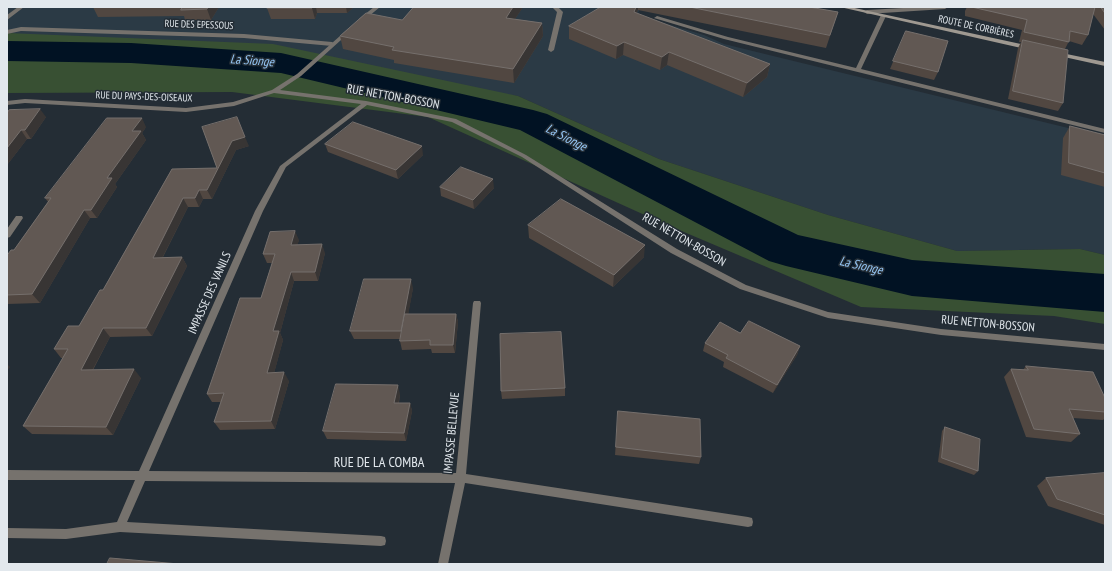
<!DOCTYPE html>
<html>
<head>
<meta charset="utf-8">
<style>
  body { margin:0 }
  #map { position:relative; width:1112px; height:571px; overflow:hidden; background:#242d35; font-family:"PT Sans Narrow",sans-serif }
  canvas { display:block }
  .frame { position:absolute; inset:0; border:8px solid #e2e8ed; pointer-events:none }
</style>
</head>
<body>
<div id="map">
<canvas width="1112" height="571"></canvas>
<div class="frame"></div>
</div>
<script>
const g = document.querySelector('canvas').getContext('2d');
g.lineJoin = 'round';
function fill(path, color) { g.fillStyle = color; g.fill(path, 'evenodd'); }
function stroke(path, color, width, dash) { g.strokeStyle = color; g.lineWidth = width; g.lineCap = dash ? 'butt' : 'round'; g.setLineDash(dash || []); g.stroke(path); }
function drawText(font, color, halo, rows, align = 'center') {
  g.font = font + ' "PT Sans Narrow",sans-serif'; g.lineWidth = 3; g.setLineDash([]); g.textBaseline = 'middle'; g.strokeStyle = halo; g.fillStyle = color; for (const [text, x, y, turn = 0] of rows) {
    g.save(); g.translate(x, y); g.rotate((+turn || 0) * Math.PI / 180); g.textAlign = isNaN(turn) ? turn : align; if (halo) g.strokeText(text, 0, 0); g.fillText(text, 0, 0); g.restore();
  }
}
const built = new Path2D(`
  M8,7H641L637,15L704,35L724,44L1105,137V255L1080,249L957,251L828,215L659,159L518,96L7,33Z`);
const green = new Path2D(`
  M7,33L273,44L518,96L659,159L828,215L957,251L1080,249L1105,255V324L1054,316L861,307L658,221L428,117L232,92L7,93Z`);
const river = new Path2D(`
  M7,41L131,43L281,53L533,110L547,114L798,235L912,260L1105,274V312L912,296L786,266L769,261L520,130L281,73L131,63L7,61Z`);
const service = new Path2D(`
  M18,7H24L7,20V15Z
  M881,15L886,16L861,69L1105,129V133L724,39L654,18L657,16L728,37L856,68Z
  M21,27L244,34L332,42L335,44L332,46L244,38L21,31L7,34V30Z`);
const minor = new Path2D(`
  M374,7H380L363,21H359V19Z
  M552,7H558L563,12L554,50L551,52L548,50L557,12Z
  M921,7H948L945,9L867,14L864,12L867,10Z
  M349,28L351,29V31L301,76L280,90L366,101L456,119L526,155L677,249L746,285L828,312L941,329L1105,344V350L941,335L828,318L740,289L671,253L522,157L452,122L367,105L286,167L263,211L149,471L456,473L473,303L474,301H480L481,303L466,474L748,517L752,518L753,522L752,526L748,527L465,483L448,564H438L455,483L145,481L127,522L381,536L385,537L386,541L385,545L381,546L120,532L66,539L7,538V528L66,529L117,522L135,480H7V470L139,471L255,211L280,166L361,104L274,93L234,106L186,112L25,103L7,105V101L25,99L186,108L233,102L272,90L297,74Z
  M16,216H22L23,218L10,237L7,238V229Z`);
const secondary = new Path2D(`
  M840,7H850L1030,46L1033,48L1030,50Z
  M1057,52L1105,62V66L1055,55V53Z`);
const wall = new Path2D(`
  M93,7H219L211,20H185L184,16L98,17Z
  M268,7H354L347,13H317L315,19H271L267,8Z
  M523,7L515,19L542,23L543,36L514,83L394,63V60L343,49L340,36L402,20Z
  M601,7H809L838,12L826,48L638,10L636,13L770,64L767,77L743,97L667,65L660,70L623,55L616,59L569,39V26Z
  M967,7H1105V30L1093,14L1088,35L1082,45L1069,41L1065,49L1063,103L1058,111L1008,99L1018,48L1021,42H1019L1022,30L965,16V11Z
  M906,31L938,72L934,80L890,69Z
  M7,113L46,117L31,139H27L7,165Z
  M1070,126L1105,135V187L1061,175L1063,138Z
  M146,127L142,133L146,140L115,184L117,187L97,218H90L40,303L7,304V254H8L14,250L48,202L45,198Z
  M202,127L249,146L236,150L212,199H203L199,207H188L163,257H182L187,266L152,336L110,337L93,370L141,378L113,435L32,434L23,426L63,358H61L54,349L79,326L103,290L172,169L217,168Z
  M325,144L423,155L398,179L328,152Z
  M440,187L494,188L474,209L441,196Z
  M528,225L644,257L613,287L529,238Z
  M299,240L297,245L325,253L318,281H294L280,333L283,340L274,373L289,381L275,429L220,430L214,422L221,402H212L207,394L261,298L272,263H267L263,254Z
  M413,288L408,314H456L458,322L455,353H432L431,349L402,350L400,341V339H354L350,331Z
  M740,333L800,346L797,355L773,393L723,367L724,362L703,351L705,343Z
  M1026,366L1105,412V418L1103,420L1073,418L1080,434L1071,442L1026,437L1004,377L1011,369L1023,370Z
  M565,388V396L502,399L501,391Z
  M400,394L399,403H410L412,411L406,441L327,439L323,431Z
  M618,411L701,457L699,464L615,455Z
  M945,427L978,471L974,475L938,462L942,431Z
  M1105,473V525L1048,506L1037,486L1046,478Z`);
const shadedWall = new Path2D(`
  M208,7H219L211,20L207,9Z
  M312,7H316L317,13L315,19L312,8Z
  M346,7H354L347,13Z
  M513,7H523L507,31L506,18Z
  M636,7H638V10L633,25L634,12Z
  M542,23L543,36L514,83L513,69Z
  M624,42L623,55L616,59L617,46Z
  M669,52L667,65L660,70L662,57Z
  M770,64L767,77L743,97L747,83Z
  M40,109L46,117L31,139L25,130Z
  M142,118L146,127L142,133L146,140L115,184L117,187L97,218L91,210L132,131Z
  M21,130L27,139L7,165V148Z
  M245,137L249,146L236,150L212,199L207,190L232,141Z
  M422,146L423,155L398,179L396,170Z
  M493,179L494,188L474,209L473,200Z
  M199,190L203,199L199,207L195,198Z
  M183,198L188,207L158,266L153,258Z
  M84,210L90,218L40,303L32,294Z
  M295,231L299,240L295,254L291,245Z
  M322,244L325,253L318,281L315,272Z
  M645,245L644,257L613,287L614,275Z
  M182,257L187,266L152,336L146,328Z
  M291,272L294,281L280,333L283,340L272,381L267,373L273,331Z
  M411,279L413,288L404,339L401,331Z
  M456,314L458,322L455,353L453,345Z
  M103,328L110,337L88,378L81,370Z
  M800,346L797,355L773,393L777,385Z
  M7,364L10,367L7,371Z
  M134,369L141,378L113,435L106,427Z
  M284,372L289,381L275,429L271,421Z
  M398,385L400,394L397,411L394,403Z
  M410,403L412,411L406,441L404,433Z`);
const building = new Path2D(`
  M183,7H208L207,9L181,10Z
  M268,7H312V8H267Z
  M414,7H513L506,18L542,23L513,69L392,50L394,47L340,36L366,13L402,20Z
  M601,7H636L634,12L770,64L747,83L669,52L662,57L624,42L617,46L569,26Z
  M690,7H809L838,12L830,35Z
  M972,7H1095L1088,35L1070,31L1069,42L1024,32L1027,20Z
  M1101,7H1105V13Z
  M906,31L948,41L938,72L893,61Z
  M1023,40L1068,50L1063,103L1013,91Z
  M40,109L25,130H21L7,148V113L9,110Z
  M237,117L245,137L232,141L207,190H199L195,198H183L153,258L182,257L146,328H103L81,370L134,369L106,427L23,426L68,349H54L68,326H79L100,290H103L172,169L217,168L202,127Z
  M107,118H142L132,131H141L107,178H112L91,210H84L32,294L7,295V254H8L11,250H14L51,198H45Z
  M353,122L422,146L396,170L325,144Z
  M1070,126L1105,135V173L1069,163Z
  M461,167L493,179L473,200L440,187Z
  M561,199L645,245L614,275L528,225Z
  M295,231L291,245L322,244L315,272H291L273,331H279L267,373L284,372L271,421L214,422L224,393L207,394L240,298H261L275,254H263L270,232Z
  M364,279H411L401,331H350Z
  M405,314H456L453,345H430V340L400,341Z
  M749,321L800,346L777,385L726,358L728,355L705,343L720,322L740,333Z
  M561,332L565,388L501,391L500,334Z
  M1026,366L1093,372L1105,398V412L1069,409L1080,434L1034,429L1011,369L1028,370Z
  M336,384L398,385L394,403H410L404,433L323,431Z
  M618,411L700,419L701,457L616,447Z
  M945,427L980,439L978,471L942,458Z
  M1105,473V515L1057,499L1046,478Z
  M110,558L179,564H107Z`);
const farStreetnames = [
  ["RUE DES EPESSOUS",199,25,2],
  ["ROUTE DE CORBIÈRES",976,27,12],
  ["RUE DU PAYS-DES-OISEAUX",144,97,2]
];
const streetNames = [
  ["RUE NETTON-BOSSON",393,97,10],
  ["RUE NETTON-BOSSON",684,240,30],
  ["IMPASSE DES VANILS",210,293,-66],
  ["RUE NETTON-BOSSON",988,324,5],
  ["IMPASSE BELLEVUE",452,433,-85]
];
const waterNames = [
  ["La Sionge",252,61,4],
  ["La Sionge",566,138,27],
  ["La Sionge",861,266,13]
];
const nearStreetnames = [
  ["RUE DE LA COMBA",379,463]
];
fill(built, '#2b3a45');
fill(green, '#385033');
fill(river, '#011223');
fill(service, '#76726d');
fill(minor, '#76726d');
fill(secondary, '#9f9991');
fill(wall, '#514741');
fill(shadedWall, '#383534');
fill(building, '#615853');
stroke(building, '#756f6c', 1);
drawText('10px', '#e2e8ed', '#242d35', farStreetnames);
drawText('12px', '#e2e8ed', '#242d35', streetNames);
drawText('italic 13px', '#95c6f5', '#242d35', waterNames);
drawText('14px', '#e2e8ed', '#242d35', nearStreetnames);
</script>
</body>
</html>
